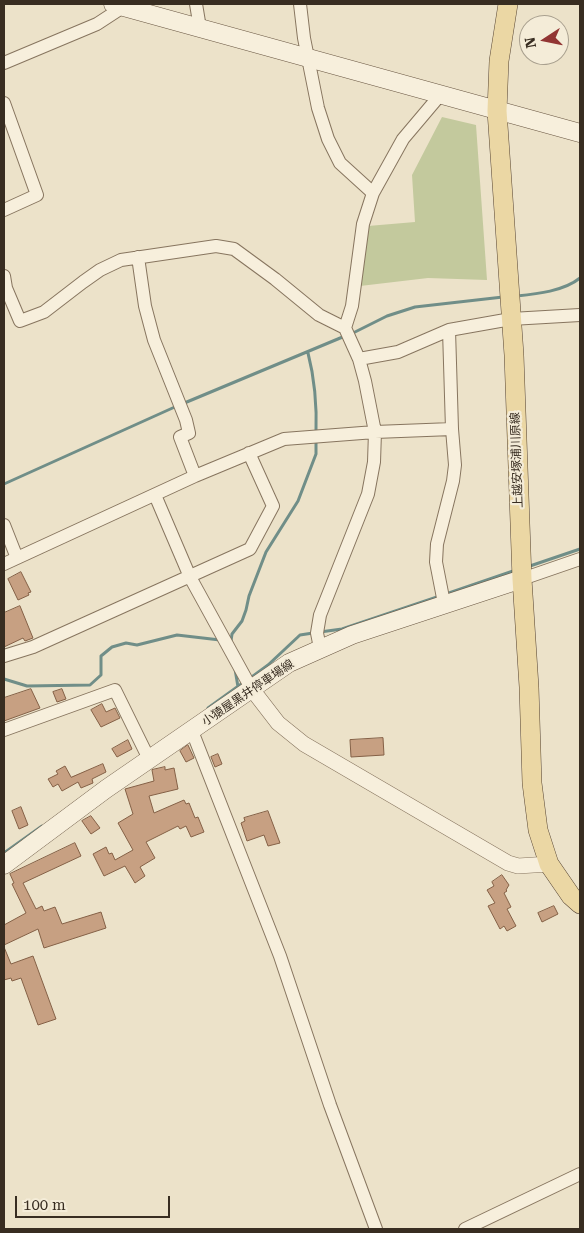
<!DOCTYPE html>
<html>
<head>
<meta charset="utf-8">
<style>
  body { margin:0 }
  #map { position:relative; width:584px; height:1233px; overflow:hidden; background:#ece2c9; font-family:"Roboto Serif",serif }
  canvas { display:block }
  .frame { position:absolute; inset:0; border:5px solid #382d21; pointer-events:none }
  .north { position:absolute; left:519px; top:15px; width:50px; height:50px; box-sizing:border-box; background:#f4ecd8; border:1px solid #a9a08f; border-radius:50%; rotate:259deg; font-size:14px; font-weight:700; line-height:20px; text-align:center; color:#382d21 }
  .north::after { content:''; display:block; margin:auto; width:18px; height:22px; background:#923533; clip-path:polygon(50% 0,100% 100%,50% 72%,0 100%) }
  .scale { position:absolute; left:15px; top:1196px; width:155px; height:22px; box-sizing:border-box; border:2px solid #382d21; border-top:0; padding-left:6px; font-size:15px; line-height:18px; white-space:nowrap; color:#382d21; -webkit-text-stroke:4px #f4ecd8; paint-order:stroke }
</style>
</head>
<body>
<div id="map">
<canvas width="584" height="1233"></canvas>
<div class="frame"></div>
<div class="north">N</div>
<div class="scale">100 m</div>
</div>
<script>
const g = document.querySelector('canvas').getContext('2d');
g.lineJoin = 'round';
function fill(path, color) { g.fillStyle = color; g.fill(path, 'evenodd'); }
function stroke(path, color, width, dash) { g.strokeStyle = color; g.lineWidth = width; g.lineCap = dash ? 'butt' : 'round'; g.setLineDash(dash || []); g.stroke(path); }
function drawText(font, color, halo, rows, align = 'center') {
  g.font = font + ' "Roboto Serif","Noto Sans JP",serif'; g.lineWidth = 4.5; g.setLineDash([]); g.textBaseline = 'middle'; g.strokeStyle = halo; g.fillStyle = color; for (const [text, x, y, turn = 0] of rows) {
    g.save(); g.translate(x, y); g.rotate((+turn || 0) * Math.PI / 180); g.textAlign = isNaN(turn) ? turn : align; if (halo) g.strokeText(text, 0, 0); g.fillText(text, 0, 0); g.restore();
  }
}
const green = new Path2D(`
  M442,117L476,125L487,280L428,278L360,286L368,226L415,222L412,175Z`);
const stream = new Path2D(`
  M517,296C537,294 564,291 580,278
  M351,334L387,316L415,307L503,297
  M308,353C315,380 317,405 316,434
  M182,404L345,336
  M4,484L177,406
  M527,567L580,549
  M446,594L516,570
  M320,632L342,629L440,596
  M231,641L232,634L242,621L246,610L249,596L266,552L298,501L316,454V440
  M235,669L238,687
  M4,679L27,686L90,685L101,675V656L112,647L126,643L137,645L177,635L220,640
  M249,679L268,665L300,635L313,633
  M208,708L244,682
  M4,853L42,826`);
const building = new Path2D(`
  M21,572L31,592L28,593L29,595L18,600L8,579Z
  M20,606L33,638L25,641L23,638L4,647V613Z
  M31,689L40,708L4,721V698Z
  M62,689L66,699L57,702L53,692Z
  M102,704L106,712L115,708L120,718L101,727L91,710Z
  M383,738L384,755L351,757L350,740Z
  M128,740L132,749L117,757L112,749Z
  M188,745L194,758L186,762L180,751Z
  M218,754L222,764L215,767L211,757Z
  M103,764L106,772L92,779L93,783L81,788L78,782L62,791L58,784L53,787L48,779L58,774L56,771L65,766L71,777Z
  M165,767V770L174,768L178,789L149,796L154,813L184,800L186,804L189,803L195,818L198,817L204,832L191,837L186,826L180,829L178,826L146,842L155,858L140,867L145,876L135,883L125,866L104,876L93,854L106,847L109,854L112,853L115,860L133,850L118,823L133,814L125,789L154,781L152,770Z
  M21,807L28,825L19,829L12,811Z
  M268,811L280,843L268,846L264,835L247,841L241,823L245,821L244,818Z
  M91,816L100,828L91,834L82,821Z
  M75,843L81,856L23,883L36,909L42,906L44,911L55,907L62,924L101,912L106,928L44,948L38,929L4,945V925L26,913L12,884L14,883L10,874Z
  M502,875L509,885L506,890L507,891L504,893L511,907L507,909L516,926L507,931L504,926L500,929L488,906L495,903L487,890L494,886L492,882Z
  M554,906L558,914L542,922L538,913Z
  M4,947L11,964L33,956L56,1019L38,1025L21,978L12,981L11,978L4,980Z`);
const minor = new Path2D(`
  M196,4L200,28
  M300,4L304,38L318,108L328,139L340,163L373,193
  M4,63L97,24L123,7
  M4,103L37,195L4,210
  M138,257L145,306L154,340L186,420L189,433L180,437L195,476
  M4,276L6,288L20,321L44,312L83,282L100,270L121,260L216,246L234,249L275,279L319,315L345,328L359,359L365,381L375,432L374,462L368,494L320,615L317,633L320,648
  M345,328L352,306L363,224L373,193L403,139L441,94
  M359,359L398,352L449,330L511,319L580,315
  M155,495L190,577L251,688
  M4,525L17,558
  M4,564L195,476L284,439L375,432L452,429L449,330
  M522,579L580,559
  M444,603L436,562L437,544L453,481L455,465L452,429
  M4,656L33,647L250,549L273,506L249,453
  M4,730L115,690L149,759
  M192,731L280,956L330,1105L376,1229
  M465,1229L580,1174`);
const tertiary = new Path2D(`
  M251,688L278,723L304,744L508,863L518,866L549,864`);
const secondary = new Path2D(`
  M113,4L580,133
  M4,865L106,789L289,663L352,635L522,579`);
const primary = new Path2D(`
  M508,4L499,61L497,111L514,355L522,579L529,687L532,783L538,830L549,864L571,896L580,904`);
const streetNames = [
  ["上越安塚浦川原線",517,460,-92],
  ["小猿屋黒井停車場線",248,693,-34]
];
fill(green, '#c3c99d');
stroke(stream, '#708e88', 3);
fill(building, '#c7a082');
stroke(building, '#846046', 1);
stroke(minor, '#87755f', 14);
stroke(tertiary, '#87755f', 16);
stroke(secondary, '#695642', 19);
stroke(primary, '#554332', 20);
stroke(minor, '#f7efdc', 12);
stroke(tertiary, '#f7efdc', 15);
stroke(secondary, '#f7efdc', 18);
stroke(primary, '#ebd7a4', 19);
drawText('12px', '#382d21', '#f4ecd8', streetNames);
</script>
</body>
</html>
